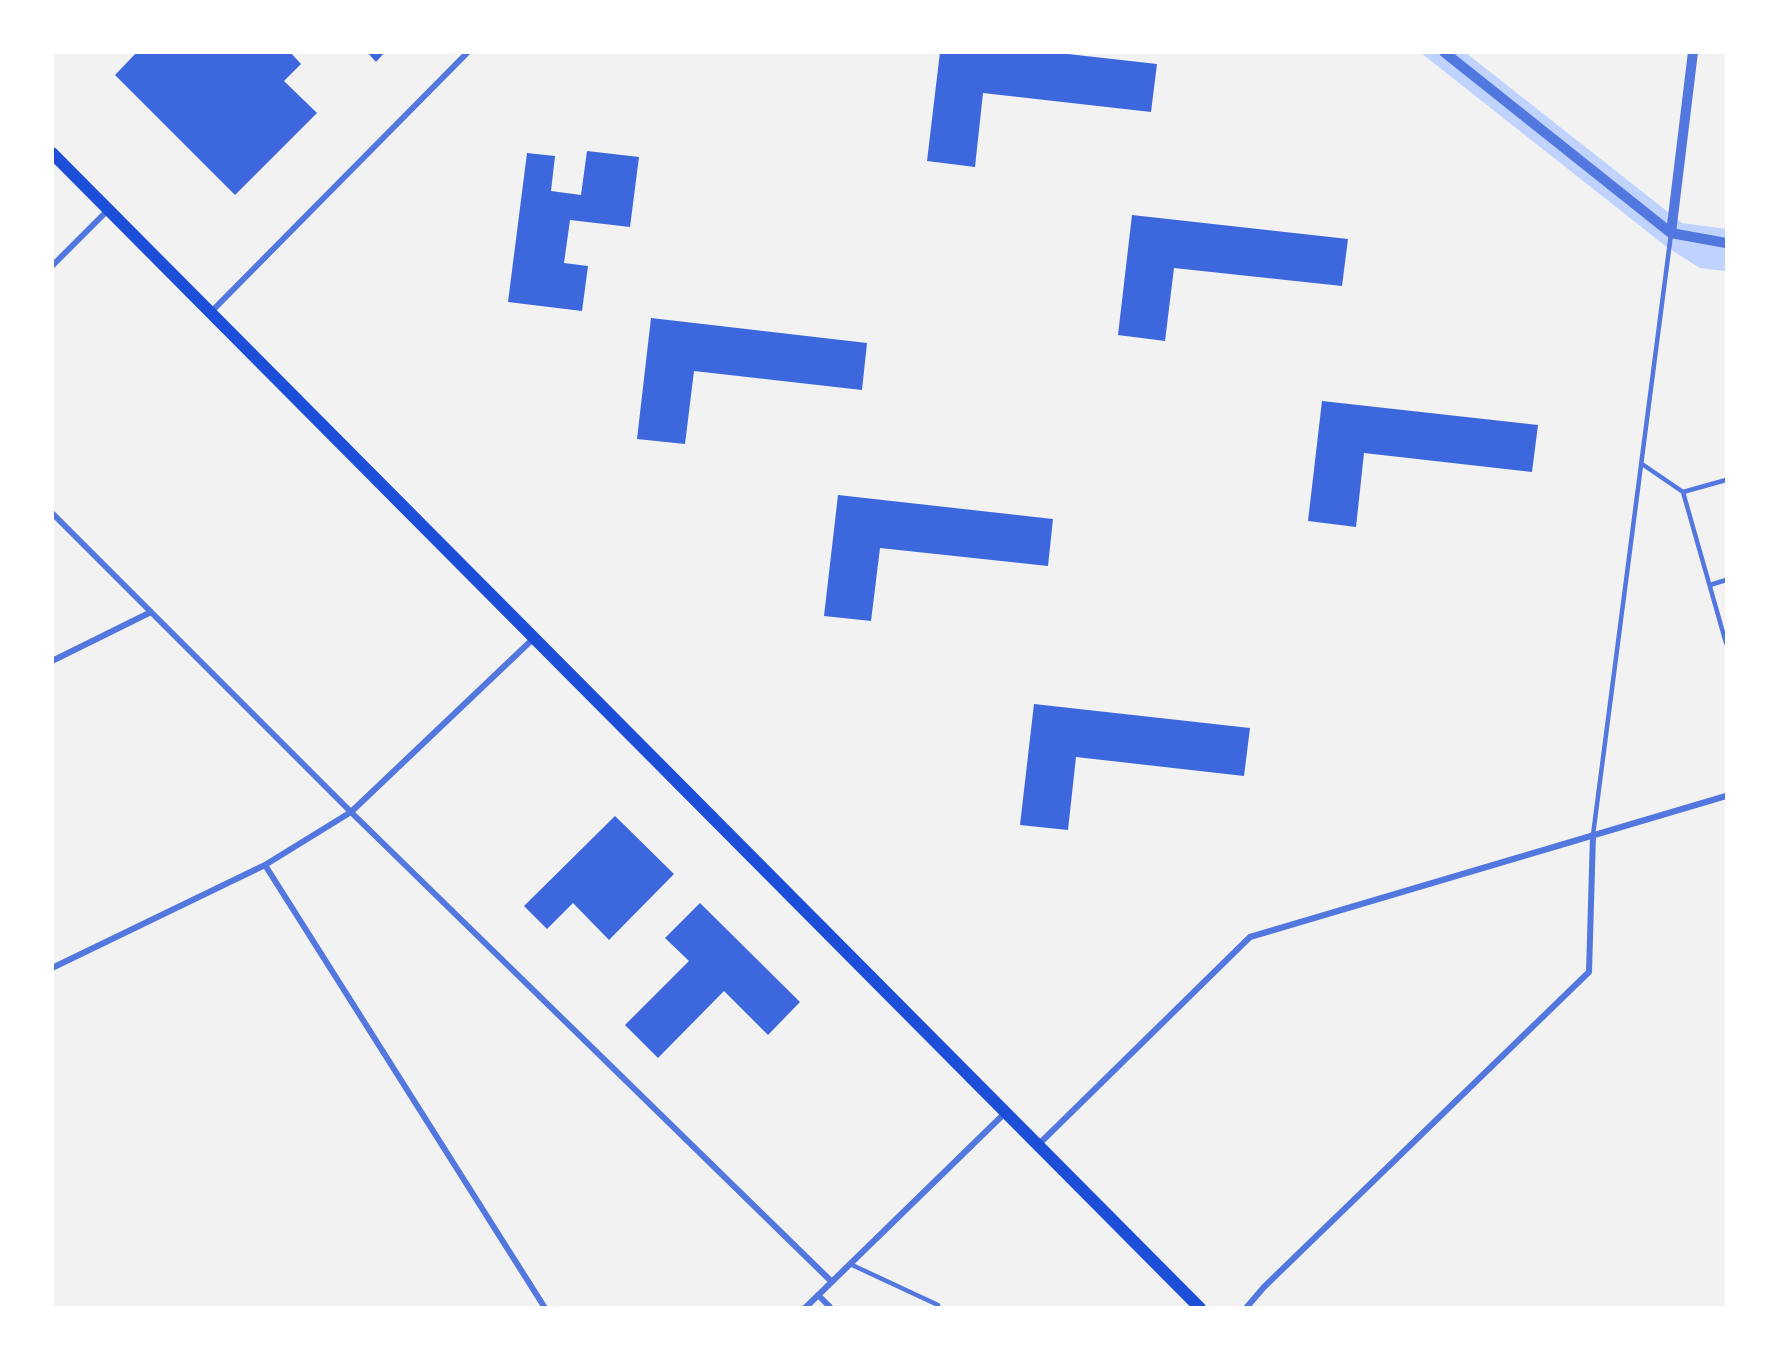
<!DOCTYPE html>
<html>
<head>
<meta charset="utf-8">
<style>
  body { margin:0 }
  #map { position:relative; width:1779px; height:1360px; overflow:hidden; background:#f2f2f2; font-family:Mulish,sans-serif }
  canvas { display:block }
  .frame { position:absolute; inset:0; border:54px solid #fff; pointer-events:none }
</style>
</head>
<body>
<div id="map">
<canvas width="1779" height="1360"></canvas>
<div class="frame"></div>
</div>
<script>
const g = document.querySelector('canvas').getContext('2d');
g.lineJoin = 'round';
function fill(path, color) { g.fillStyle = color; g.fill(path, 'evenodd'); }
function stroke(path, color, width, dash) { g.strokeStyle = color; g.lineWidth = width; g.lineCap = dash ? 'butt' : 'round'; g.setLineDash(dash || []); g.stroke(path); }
const water = new Path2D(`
  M1421,53H1466L1682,223L1726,229V271L1700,268L1668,248Z`);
const building = new Path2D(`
  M137,52H290L301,64L284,81L317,113L235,195L115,75Z
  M367,52H385L376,62Z
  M940,52H1050L1157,64L1151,112L983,93L975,167L927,161Z
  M587,151L639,157L630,227L570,220L564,263L588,266L582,311L508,302L527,153L555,156L551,191L581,195Z
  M1132,215L1348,239L1342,286L1174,268L1165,341L1118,335Z
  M651,318L867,343L862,390L694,371L685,444L637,439Z
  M1322,401L1538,425L1532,472L1364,453L1356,527L1308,521Z
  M838,495L1053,519L1048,566L880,548L871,621L824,616Z
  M1034,704L1250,728L1244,776L1076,757L1068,830L1020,825Z
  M615,816L674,874L609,940L573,903L547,929L524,906Z
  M700,903L800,1002L768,1035L724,991L658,1058L625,1025L689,961L665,938Z`);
const service = new Path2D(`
  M1642,464L1683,492L1726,643
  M1683,492L1726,480
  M1710,585L1726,580
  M1593,835L1671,234
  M850,1264L938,1305V1308`);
const minor = new Path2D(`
  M52,266L108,210
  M211,312L468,52
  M52,513L355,816L832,1282
  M52,661L151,612
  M265,865L545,1308
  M52,968L265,865L351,812L534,638
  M1039,1144L1250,937L1726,796
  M818,1295L831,1308
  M805,1308L1006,1112
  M1246,1308L1264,1287L1589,972L1593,835`);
const tertiary = new Path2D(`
  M1444,52L1671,233L1726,243
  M1671,233L1693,52`);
const secondary = new Path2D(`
  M52,153L1200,1308`);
fill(water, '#bfd3fe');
fill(building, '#3d67dc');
stroke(service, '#5277de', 4.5);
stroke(minor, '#5277de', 6);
stroke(tertiary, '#5277de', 10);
stroke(secondary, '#1d4ed8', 12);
</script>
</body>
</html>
